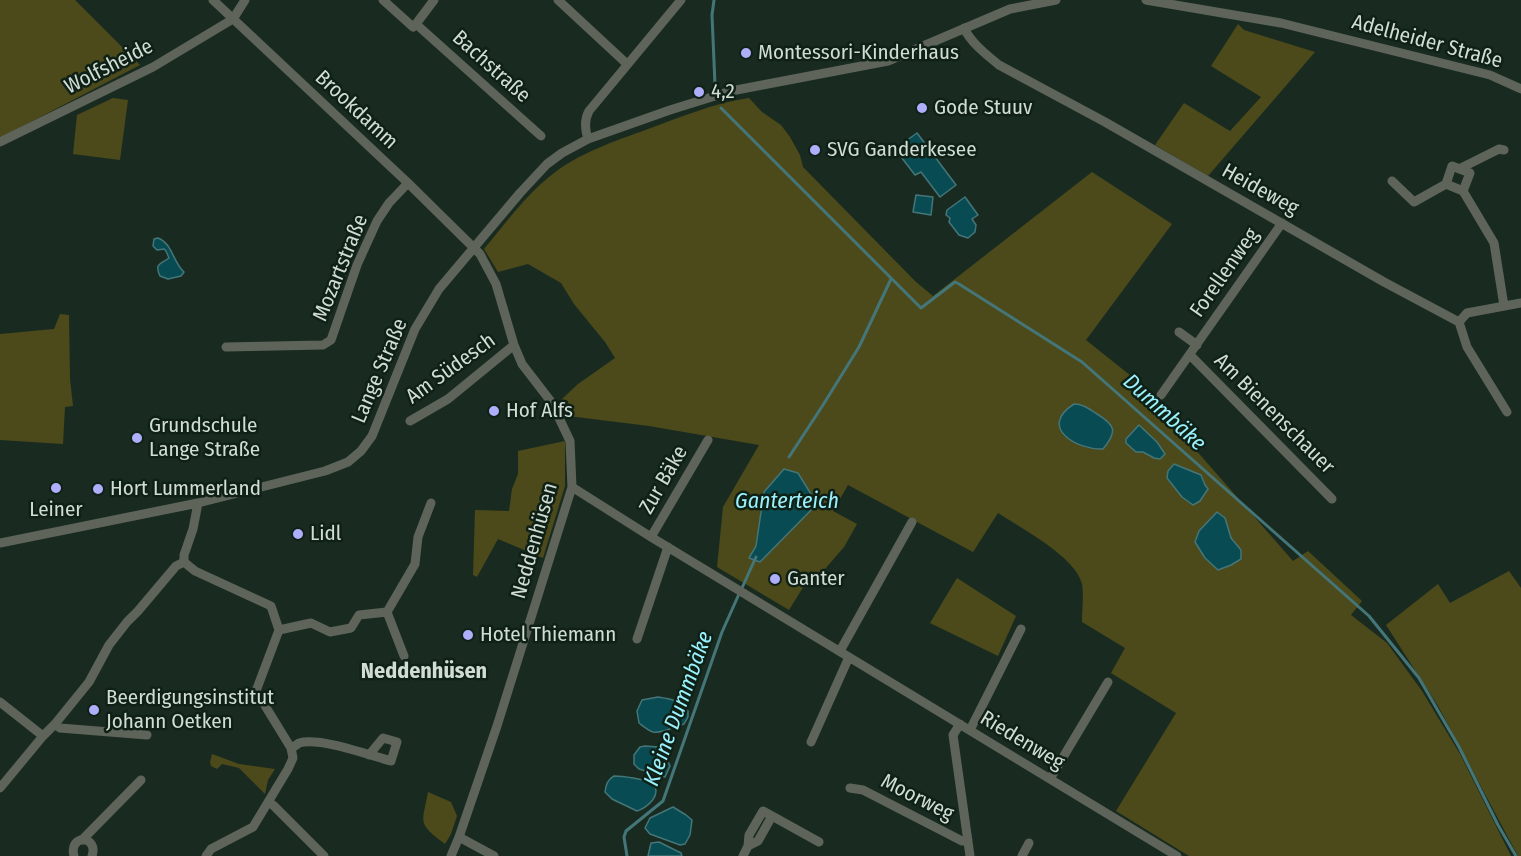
<!DOCTYPE html>
<html>
<head>
<meta charset="utf-8">
<style>
  body { margin:0 }
  canvas { display:block; background:#192b20 }
</style>
</head>
<body>
<canvas width="1521" height="856"></canvas>
<script>
const g = document.querySelector('canvas').getContext('2d');
g.lineJoin = 'round';
function fill(path, color) { g.fillStyle = color; g.fill(path, 'evenodd'); }
function stroke(path, color, width, dash) { g.strokeStyle = color; g.lineWidth = width; g.lineCap = dash ? 'butt' : 'round'; g.setLineDash(dash || []); g.stroke(path); }
function drawText(font, color, halo, rows, align = 'center') {
  g.font = font + ' "Fira Sans Condensed",sans-serif'; g.lineWidth = 5; g.setLineDash([]); g.textBaseline = 'middle'; g.strokeStyle = halo; g.fillStyle = color; for (const [text, x, y, turn = 0] of rows) {
    g.save(); g.translate(x, y); g.rotate((+turn || 0) * Math.PI / 180); g.textAlign = isNaN(turn) ? turn : align; if (halo) g.strokeText(text, 0, 0); g.fillText(text, 0, 0); g.restore();
  }
}
const green = new Path2D(`
  M0,0H75L140,65L0,138Z
  M1238,24L1244,30L1315,52L1208,176L1155,145L1184,103L1230,131L1261,97L1211,66Z
  M113,98L128,100L120,160L73,154L77,115Z
  M749,98L762,112L781,125L790,137L800,155L803,167L916,282L933,296L1092,172L1172,224L1086,340L1131,376L1293,561L1308,551L1362,601L1351,615L1387,643L1422,691L1460,754L1511,856H1189L1116,811L1176,713L1111,673L1125,648L1082,622C1082,610 1084,596 1082,584C1076,557 1021,528 998,513L973,552L848,485L833,511L857,524L844,547L819,576L807,581L789,610L717,567L723,507L759,445L649,426L568,416L561,400L578,384L615,358L605,342L574,304L561,283L528,264L498,272L484,249C505,224 524,197 549,177C578,153 613,142 648,129C681,117 714,103 749,98ZM1059,423L1103,449L1088,448L1064,436L1061,431ZM764,492L817,504L750,558L756,546ZM1216,513L1225,518L1231,538L1240,550L1205,558L1195,542Z
  M60,314L69,315L70,379L73,406L65,407L63,444L0,440V334L54,329Z
  M565,441V486L543,558L498,539L477,577L473,575L475,510L509,511L512,489L518,474V451Z
  M1509,571L1521,588V856H1518L1438,706L1386,625L1438,584L1450,603Z
  M957,578L1016,616L998,656L930,623Z
  M212,754L239,764L275,769L268,780L265,794L239,768L222,764L217,769L211,766L210,762Z
  M428,792L451,802L457,816L451,834L445,844C417,823 422,824 428,792Z`);
const water = new Path2D(`
  M917,133L956,185L940,197L921,172L915,175L895,149Z
  M916,195L933,197L931,215L913,212Z
  M965,197L978,215L972,219L976,225L975,232L968,238L959,235L949,222L950,218L946,215L947,210Z
  M158,238C172,243 173,262 184,272L181,276L168,279L160,276C154,263 161,264 169,258L166,251L164,249L157,250L153,246L154,239Z
  M1074,404C1083,404 1089,409 1097,414C1115,425 1118,431 1103,449C1076,450 1038,427 1074,404Z
  M1139,425L1157,442L1165,454L1160,459L1154,458L1143,452H1136L1126,443V439Z
  M1174,464L1201,475L1205,485L1208,489L1200,501L1193,505L1182,497L1167,478L1168,471Z
  M784,469L798,473L817,504L760,562L749,558L756,546L764,492Z
  M1217,512L1225,518L1231,538L1241,550V559L1231,565L1218,570L1205,558L1195,542L1199,531Z
  M658,697C671,699 680,700 688,711V717L684,724C675,726 662,734 653,732C649,731 643,726 639,723L637,711L642,700Z
  M645,746L658,747L670,751L667,759L670,766L665,777L639,769L634,764V755L640,747Z
  M614,776C622,776 645,779 651,783C665,793 646,809 637,811L612,799L605,792C606,785 607,780 614,776Z
  M673,807L686,815L692,820L690,835L685,844L680,845L650,834L645,828L650,818Z
  M659,842L681,853L682,856H648L651,843Z`);
const stream = new Path2D(`
  M714,0L712,15L715,85
  M721,108L921,308L955,282L959,284L1082,362L1369,616L1419,678L1459,747L1498,825L1516,856
  M789,457L823,405L859,347L891,279
  M742,588L756,557
  M627,856L624,837L626,831L663,801L722,632L739,594`);
const minor = new Path2D(`
  M213,0L408,183L480,254L496,284L514,345L522,364L552,403L570,441L572,487L497,726L459,837L451,856
  M383,0L413,27L416,24L434,0
  M558,0L627,64
  M1146,0L1281,23L1490,75L1521,89
  M416,24L541,136
  M964,28C971,43 987,55 999,65L1105,122L1384,282L1459,322L1467,347L1507,412
  M588,139C585,130 584,120 589,111L681,0
  M0,142L153,67L233,19L245,0
  M1459,169L1499,149L1504,150
  M1392,181L1414,202L1446,184
  M1463,191L1470,173L1452,166L1446,184L1463,191L1494,243L1504,306
  M1459,322L1467,313L1521,303
  M1179,332L1197,345
  M226,347L323,345L331,340L357,265L377,221L389,203L408,183
  M1190,355L1332,499
  M1161,395L1282,223
  M410,421L448,399L514,345
  M572,487L651,537L1177,856
  M651,537L708,440
  M0,543L198,503L325,471L348,462L361,451L372,436L415,329L439,289L520,193L547,164L562,153L588,139L670,110L731,91L888,61L1010,9L1056,0
  M184,562L195,571L271,606L279,630L256,691L291,748L293,758L288,769L253,827L211,849L206,856
  M387,612L415,564L418,537L431,503
  M279,630L311,623L330,632L351,628L359,615L387,612L404,656
  M637,639L668,547
  M840,651L912,522
  M0,702L43,736L55,724L89,682L109,645L127,622L138,611L176,566L184,562V555L193,529L198,503
  M55,724L60,728L147,735
  M960,724L953,735L970,856
  M970,730L1021,629
  M811,742L849,657
  M291,748C292,748 298,744 299,743C320,737 369,755 391,761L397,742L383,738L369,755
  M1050,779L1108,682
  M0,788L43,736
  M850,788L863,790L962,841L968,840
  M268,802L273,805L324,856
  M459,837L494,856
  M82,840L141,780
  M748,846L758,841L772,816
  M74,856C68,834 99,835 92,856
  M743,856L748,846L749,835L763,811L819,842
  M1022,856L1029,843`);
const markers = [
  [746,53,6,"#aeaefb"],
  [699,92,6,"#aeaefb"],
  [922,108,6,"#aeaefb"],
  [815,150,6,"#aeaefb"],
  [494,411,6,"#aeaefb"],
  [137,438,6,"#aeaefb"],
  [56,488,6,"#aeaefb"],
  [98,489,6,"#aeaefb"],
  [298,534,6,"#aeaefb"],
  [775,579,6,"#aeaefb"],
  [468,635,6,"#aeaefb"],
  [94,710,6,"#aeaefb"]
];
const streetNames = [
  ["Adelheider Straße",1427,42,15],
  ["Wolfsheide",109,67,-27],
  ["Bachstraße",491,67,42],
  ["Brookdamm",356,110,43],
  ["Heideweg",1260,190,29],
  ["Mozartstraße",341,268,-68],
  ["Forellenweg",1225,273,-55],
  ["Am Südesch",451,369,-36],
  ["Lange Straße",380,371,-67],
  ["Am Bienenschauer",1274,414,45],
  ["Zur Bäke",664,480,-60],
  ["Neddenhüsen",535,541,-74],
  ["Riedenweg",1022,741,31],
  ["Moorweg",917,798,27]
];
const poiNames = [
  ["Montessori-Kinderhaus",758,53],
  ["4,2",711,92],
  ["Gode Stuuv",934,108],
  ["SVG Ganderkesee",827,150],
  ["Hof Alfs",506,411],
  ["Grundschule",149,426],
  ["Lange Straße",149,450],
  ["Hort Lummerland",110,489],
  ["Leiner",56,510,"center"],
  ["Lidl",310,534],
  ["Ganter",787,579],
  ["Hotel Thiemann",480,635],
  ["Beerdigungsinstitut",106,698],
  ["Johann Oetken",106,722]
];
const waterNames = [
  ["Dummbäke",1164,413,42],
  ["Ganterteich",787,502],
  ["Kleine Dummbäke",679,709,-70]
];
const neighbourhoodNames = [
  ["Neddenhüsen",424,672]
];
fill(green, '#4c491a');
fill(water, '#084b52');
stroke(water, '#447679', 1.5);
stroke(stream, '#447679', 3);
stroke(minor, '#5f645b', 9);
for (const [x, y, r, color] of markers) { const dot = new Path2D(); dot.arc(x, y, r, 0, 2 * Math.PI); g.fillStyle = color; g.fill(dot); stroke(dot, '#0f2116', 2); }
drawText('21px', '#d0dcd4', '#0f2116', streetNames);
drawText('21px', '#d0dcd4', '#0f2116', poiNames, 'left');
drawText('italic 22px', '#9af2fe', '#0f2116', waterNames);
drawText('bold 22px', '#d0dcd4', '#0f2116', neighbourhoodNames);
</script>
</body>
</html>
